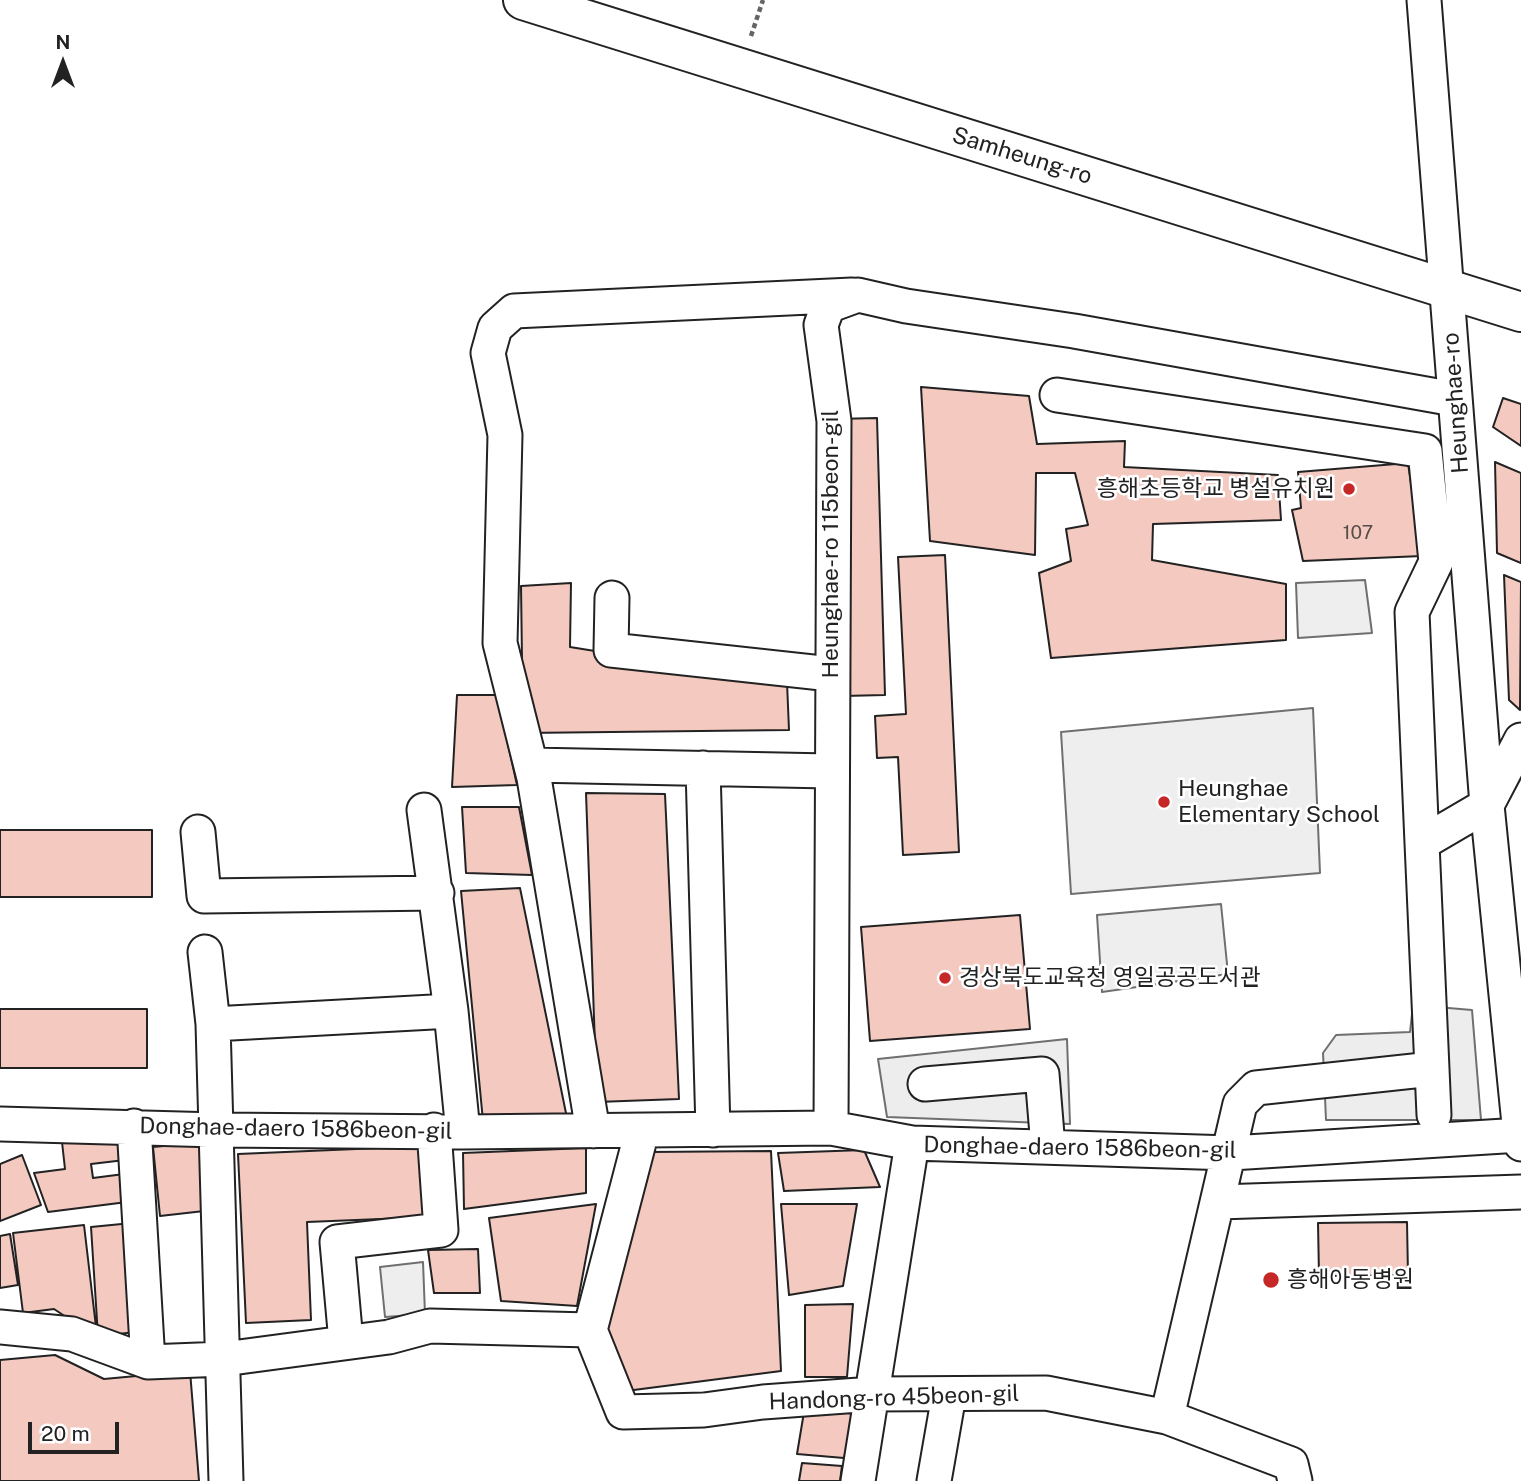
<!DOCTYPE html>
<html>
<head>
<meta charset="utf-8">
<style>
  body { margin:0 }
  #map { position:relative; width:1521px; height:1481px; overflow:hidden; background:#fff; font-family:"Public Sans",sans-serif }
  canvas { display:block }
  .north { position:absolute; left:28px; top:28px; width:70px; height:70px; -webkit-text-stroke:5px #fff; paint-order:stroke; rotate:0deg; font-size:19px; font-weight:700; line-height:28px; text-align:center; color:#222 }
  .north::after { content:''; display:block; margin:auto; width:24px; height:32px; background:#222; clip-path:polygon(50% 0,100% 100%,50% 72%,0 100%) }
  .scale { position:absolute; left:28px; top:1422px; width:91px; height:32px; box-sizing:border-box; border:4px solid #222; border-top:0; padding-left:9px; font-size:21px; line-height:24px; white-space:nowrap; color:#222; -webkit-text-stroke:5px #fff; paint-order:stroke }
</style>
</head>
<body>
<div id="map">
<canvas width="1521" height="1481"></canvas>
<div class="north">N</div>
<div class="scale">20 m</div>
</div>
<script>
const g = document.querySelector('canvas').getContext('2d');
g.lineJoin = 'round';
function fill(path, color) { g.fillStyle = color; g.fill(path, 'evenodd'); }
function stroke(path, color, width, dash) { g.strokeStyle = color; g.lineWidth = width; g.lineCap = dash ? 'butt' : 'round'; g.setLineDash(dash || []); g.stroke(path); }
function drawText(font, color, halo, rows, align = 'center') {
  g.font = font + ' "Public Sans","Noto Sans KR",sans-serif'; g.lineWidth = 5; g.setLineDash([]); g.textBaseline = 'middle'; g.strokeStyle = halo; g.fillStyle = color; for (const [text, x, y, turn = 0] of rows) {
    g.save(); g.translate(x, y); g.rotate((+turn || 0) * Math.PI / 180); g.textAlign = isNaN(turn) ? turn : align; if (halo) g.strokeText(text, 0, 0); g.fillText(text, 0, 0); g.restore();
  }
}
const green = new Path2D(`
  M1365,580L1372,633L1298,638L1296,583Z
  M1313,708L1320,873L1071,894L1061,732Z
  M1221,904L1228,974L1102,992L1097,915Z
  M423,1262L425,1314L385,1317L380,1267Z`);
const parking = new Path2D(`
  M1413,1005L1472,1010L1481,1120H1326L1323,1053L1336,1035L1410,1032Z
  M1067,1039L1070,1124L887,1117L878,1059Z`);
const building = new Path2D(`
  M921,387L1029,396L1037,444L1125,441L1124,467L1278,475L1281,520L1153,524L1152,560L1286,584V640L1051,658L1039,573L1071,561L1066,529L1088,525L1075,473H1036L1035,555L930,541Z
  M1503,398L1521,404V446L1493,427Z
  M877,418L885,695L843,696L836,419Z
  M1495,462L1521,473V563L1497,553Z
  M1408,463L1422,556L1303,561L1292,510L1301,508L1298,472Z
  M945,555L959,852L903,855L898,757L877,758L875,716L906,714L898,557Z
  M1504,575L1521,582L1520,710L1509,700Z
  M571,583L570,647L787,682L789,730L523,733L521,586Z
  M457,695H497L517,785L452,787Z
  M586,793L665,794L679,1099L597,1102Z
  M462,807H519L532,875L466,873Z
  M0,830H152V897H0Z
  M520,888L568,1123L483,1121L461,891Z
  M1020,915L1030,1029L870,1041L861,927Z
  M0,1009H147V1068H0Z
  M122,1135L125,1160L91,1164L93,1178L124,1174L127,1202L48,1212L34,1173L65,1169L62,1142Z
  M206,1142L213,1210L160,1216L153,1147Z
  M427,1146L430,1217L307,1222L311,1320L246,1323L238,1154Z
  M586,1148V1193L464,1209L463,1153Z
  M864,1150L880,1187L784,1191L778,1153Z
  M771,1151L781,1371L626,1391L600,1324L648,1152Z
  M22,1155L41,1205L0,1221V1164Z
  M596,1204L577,1306L501,1301L489,1218Z
  M781,1204H857L843,1286L789,1295Z
  M1407,1222L1408,1275L1319,1276L1318,1223Z
  M132,1223L137,1332L98,1336L91,1227Z
  M84,1225L96,1327L84,1329L54,1309L23,1313L13,1233Z
  M10,1234L18,1285L0,1288V1236Z
  M478,1249L480,1293H434L428,1250Z
  M853,1304L847,1377H805V1305Z
  M55,1355L104,1379L190,1371L199,1481H0V1360Z
  M804,1412L856,1413L844,1458L797,1454Z
  M802,1463L842,1466L840,1481H799Z`);
const path = new Path2D(`
  M751,36L763,0`);
const minor = new Path2D(`
  M1424,0L1487,805L1521,1144
  M1057,395L1425,451L1436,562L1412,612L1422,843
  M612,598L611,650L831,674
  M531,765L830,771
  M703,768L713,1130
  M424,810L451,1011L463,1132
  M198,832L204,896L437,893
  M205,952L213,1024L226,1481
  M213,1024L451,1011
  M1432,1069L1434,1115
  M925,1084L1042,1074L1048,1147
  M0,1124L217,1130L463,1132L831,1128L912,1143L1231,1153L1521,1135
  M134,1126L148,1362
  M831,1128L834,421L821,325L828,306L858,295L906,306L1074,331L1454,399
  M593,1131L534,778L500,643L505,435L488,353L495,328L514,311L852,295
  M1219,1202L1521,1192
  M0,1327L72,1334L148,1362L224,1359L389,1337L430,1326L590,1330L642,1131
  M590,1330L623,1412L704,1410L763,1402L873,1394L1046,1393L1167,1417L1291,1464L1295,1481
  M346,1342L337,1242L441,1230L434,1130
  M1167,1417L1240,1104L1256,1088L1432,1069L1422,843L1487,805L1521,740
  M858,1481L912,1143
  M934,1481L949,1395`);
const major = new Path2D(`
  M523,0L1521,312`);
const markers = [
  [1349,489,7,"#c62828"],
  [1164,802,7,"#c62828"],
  [945,978,7,"#c62828"],
  [1271,1280,9,"#c62828"]
];
const numberNames = [
  ["107",1358,533]
];
const streetNames = [
  ["Samheung-ro",1022,156,17],
  ["Heunghae-ro",1456,403,-94],
  ["Heunghae-ro 115beon-gil",831,544,-90],
  ["Donghae-daero 1586beon-gil",296,1129,1],
  ["Donghae-daero 1586beon-gil",1080,1148,1],
  ["Handong-ro 45beon-gil",894,1398,-2]
];
const poiNames = [
  ["흥해초등학교 병설유치원",1335,489,"right"],
  ["Heunghae",1178,789],
  ["Elementary School",1178,815],
  ["경상북도교육청 영일공공도서관",959,978],
  ["흥해아동병원",1287,1280]
];
fill(green, '#eee');
stroke(green, '#6f6f6f', 2);
fill(parking, '#ededed');
stroke(parking, '#6f6f6f', 2);
fill(building, '#f3c9c0');
stroke(building, '#222', 2);
stroke(minor, '#222', 37);
stroke(major, '#222', 42);
stroke(path, '#646464', 4.5, [5, 3.5]);
stroke(minor, '#fff', 33);
stroke(major, '#fff', 38);
for (const [x, y, r, color] of markers) { const dot = new Path2D(); dot.arc(x, y, r, 0, 2 * Math.PI); g.fillStyle = color; g.fill(dot); stroke(dot, '#fff', 2.5); }
drawText('19px', '#564c4a', null, numberNames);
drawText('23px', '#222', '#fff', streetNames);
drawText('23px', '#222', '#fff', poiNames, 'left');
</script>
</body>
</html>
